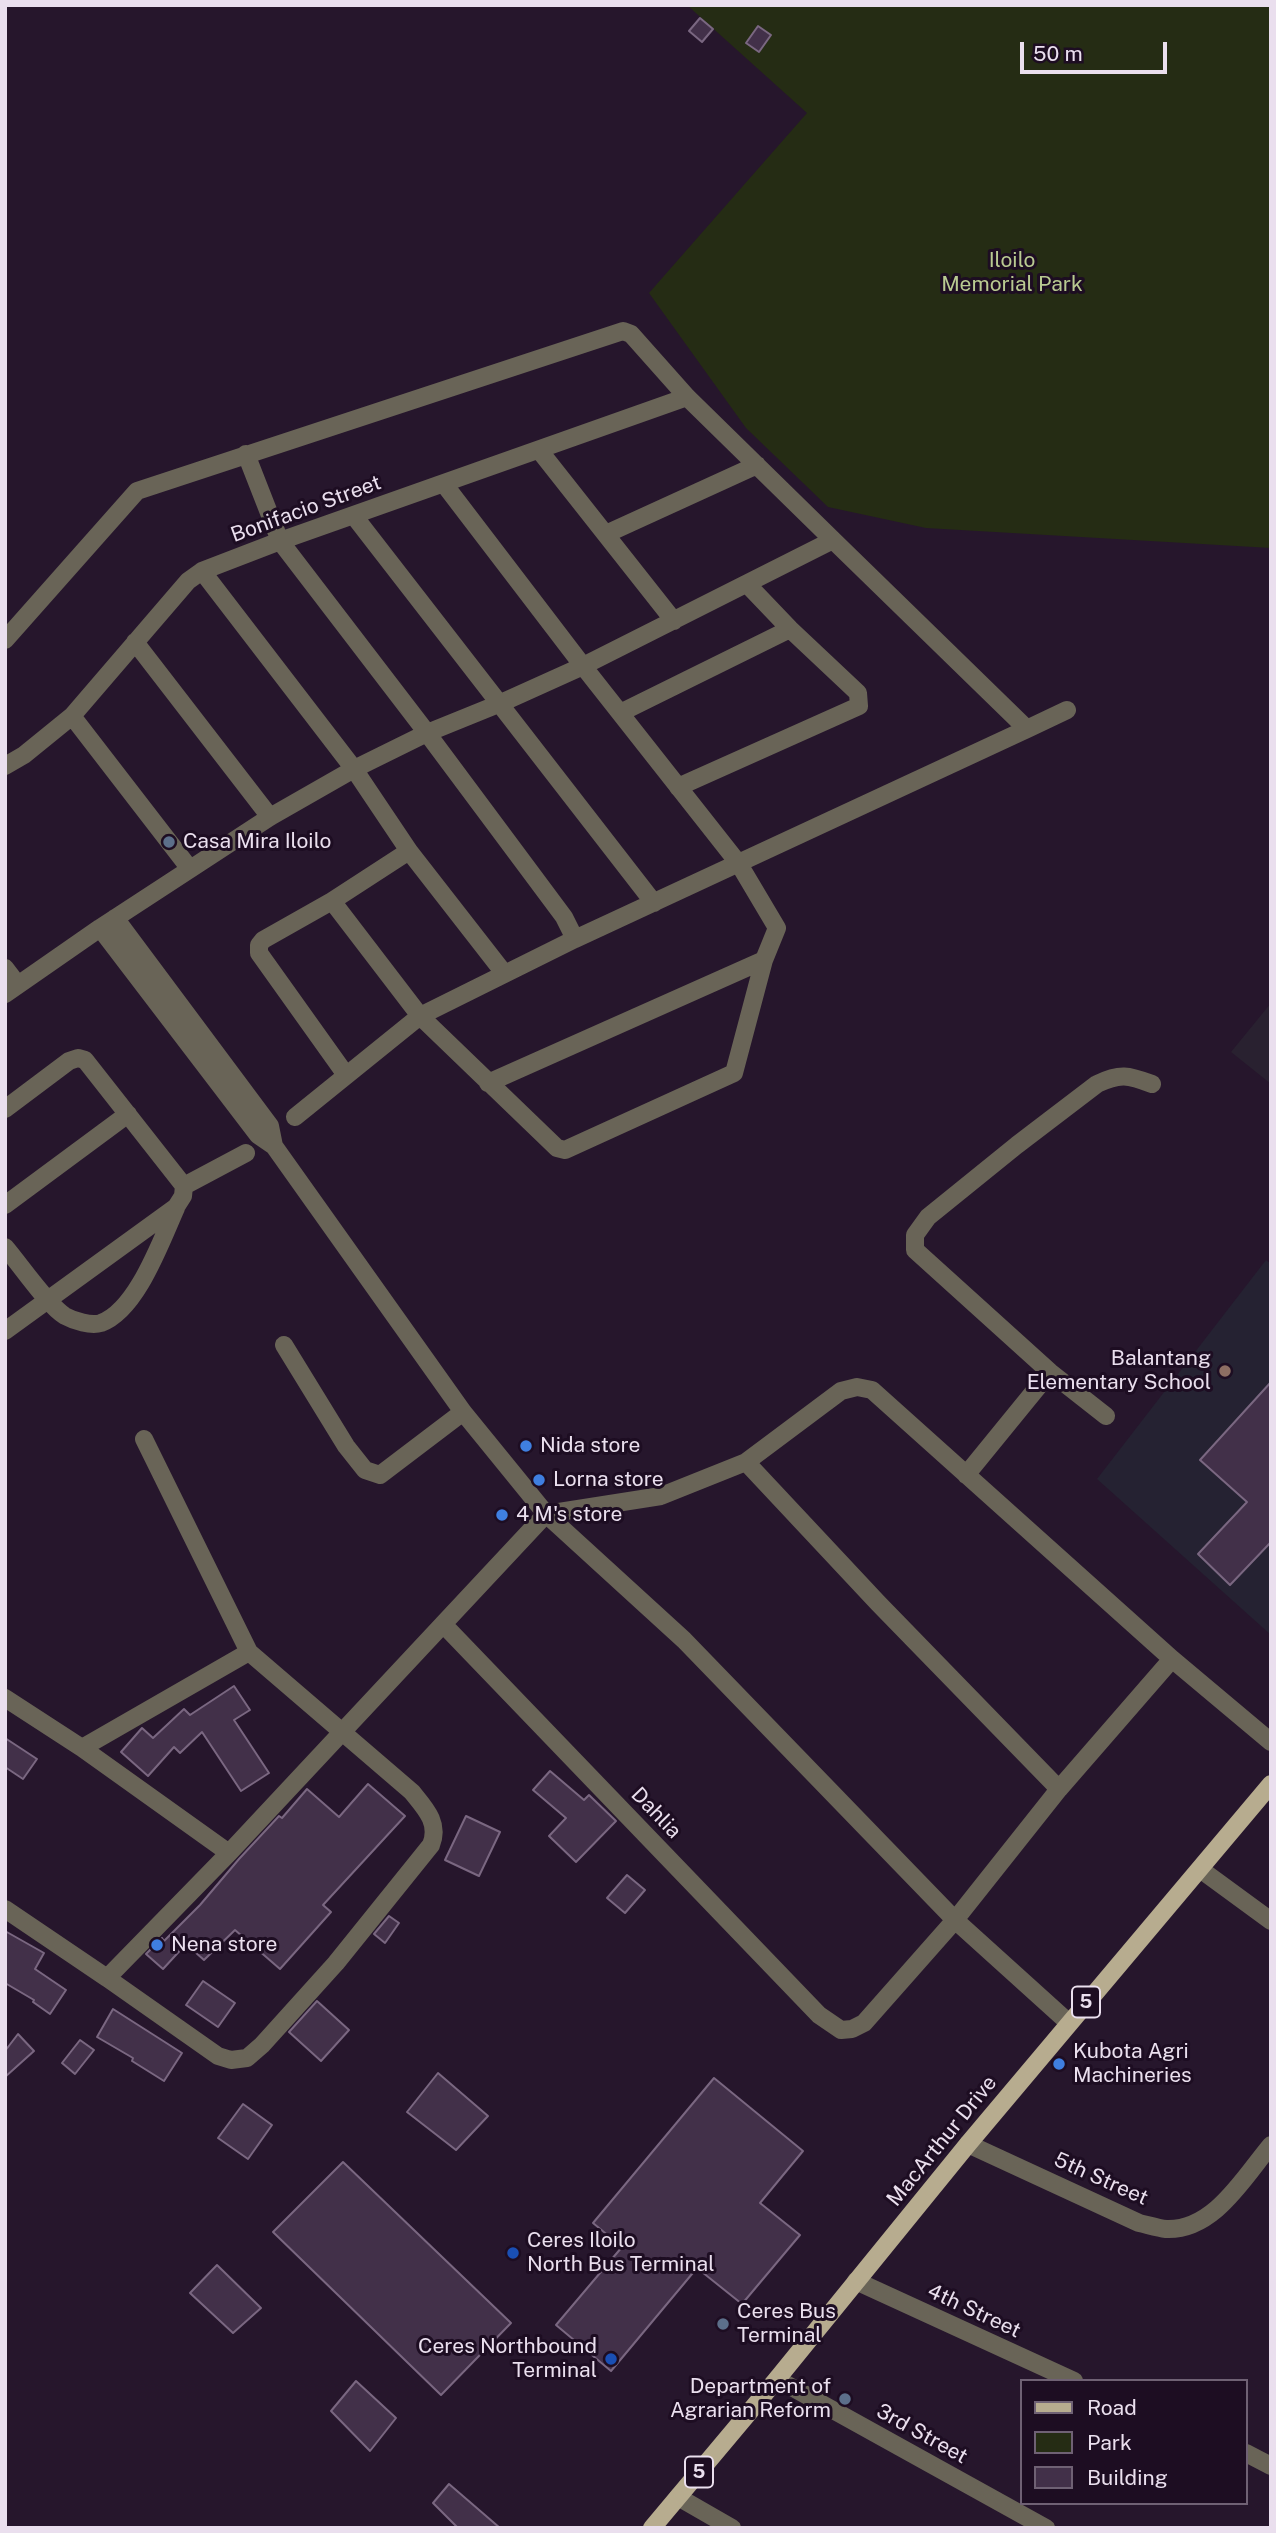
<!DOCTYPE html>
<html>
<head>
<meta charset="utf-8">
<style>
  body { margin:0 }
  #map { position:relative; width:1276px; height:2533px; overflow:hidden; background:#26162c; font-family:"Public Sans",sans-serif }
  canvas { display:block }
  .frame { position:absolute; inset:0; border:7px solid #eadfee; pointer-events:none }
  .legend { position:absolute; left:1020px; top:2379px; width:228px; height:126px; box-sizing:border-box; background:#1d0d22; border:2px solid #6f6174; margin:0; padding:9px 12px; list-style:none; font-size:21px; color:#eadfee }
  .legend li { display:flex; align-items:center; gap:14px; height:35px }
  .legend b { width:35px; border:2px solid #6f6174 }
  .scale { position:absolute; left:1020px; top:42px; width:147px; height:32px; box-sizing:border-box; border:4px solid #eadfee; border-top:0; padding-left:9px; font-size:21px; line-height:24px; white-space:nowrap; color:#eadfee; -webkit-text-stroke:5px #1d0d22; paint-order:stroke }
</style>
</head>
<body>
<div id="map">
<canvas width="1276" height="2533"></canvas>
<div class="frame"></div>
<ul class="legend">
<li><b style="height:9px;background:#b7ac8f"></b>Road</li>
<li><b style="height:19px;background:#252c14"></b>Park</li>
<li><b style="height:19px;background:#423049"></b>Building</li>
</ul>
<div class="scale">50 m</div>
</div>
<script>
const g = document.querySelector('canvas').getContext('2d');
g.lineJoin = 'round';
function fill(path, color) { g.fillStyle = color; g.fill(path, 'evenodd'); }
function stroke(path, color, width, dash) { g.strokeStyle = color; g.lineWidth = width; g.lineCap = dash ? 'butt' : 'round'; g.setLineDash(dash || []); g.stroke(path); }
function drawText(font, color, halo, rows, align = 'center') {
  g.font = font + ' "Public Sans",sans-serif'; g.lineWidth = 6; g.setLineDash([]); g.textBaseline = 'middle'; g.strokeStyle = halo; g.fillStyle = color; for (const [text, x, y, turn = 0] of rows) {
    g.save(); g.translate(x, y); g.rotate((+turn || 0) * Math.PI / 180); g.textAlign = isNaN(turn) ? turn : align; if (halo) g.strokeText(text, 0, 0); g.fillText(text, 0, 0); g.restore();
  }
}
const industrial = new Path2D(`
  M1271,1003V1084L1231,1052Z`);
const education = new Path2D(`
  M1266,1260L1271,1264V1635L1097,1479Z`);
const green = new Path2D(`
  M687,5H1271V548L926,528L828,507L746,428L649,293L807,113Z`);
const building = new Path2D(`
  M700,18L713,29L702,42L689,31Z
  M758,26L771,35L759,52L746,43Z
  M1271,1382V1542L1230,1585L1198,1554L1247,1502L1200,1460Z
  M234,1686L250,1710L234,1720L269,1773L241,1791L202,1732L180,1753L174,1747L148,1776L121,1752L142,1728L153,1738L184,1709L190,1715Z
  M5,1738L37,1759L23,1779L5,1767Z
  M550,1771L584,1800L589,1795L616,1821L576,1862L549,1836L566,1818L533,1790Z
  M368,1784L405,1816L323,1905L331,1912L280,1969L235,1930L204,1960L186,1944L163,1969L146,1954L162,1938L164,1941L200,1905L239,1859L279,1816L282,1818L307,1789L339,1817Z
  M466,1816L500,1832L479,1876L445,1860Z
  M627,1875L645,1890L625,1913L607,1898Z
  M389,1916L399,1923L385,1943L374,1934Z
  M5,1931L44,1953L35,1969L66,1990L50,2014L33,2002L34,2000L5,1983Z
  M203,1981L235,2003L218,2027L186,2005Z
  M317,2001L349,2030L321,2061L289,2032Z
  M113,2009L182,2053L164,2081L132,2061L133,2058L97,2037Z
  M18,2034L34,2051L5,2077V2051Z
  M80,2040L94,2050L75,2074L62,2063Z
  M438,2073L488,2116L456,2150L407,2112Z
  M714,2078L803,2151L760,2203L800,2235L742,2304L697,2268L611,2371L556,2325L622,2247L593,2223Z
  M243,2104L272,2125L248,2159L218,2138Z
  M343,2162L511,2323L441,2395L273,2232Z
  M217,2265L261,2308L233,2333L190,2293Z
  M356,2381L396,2418L370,2451L331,2411Z
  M449,2484L500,2528H458L433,2503Z`);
const minor = new Path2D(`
  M539,450L674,621
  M246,454L280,541L427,733L564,917L575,939L420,1016L295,1117
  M354,516L654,903
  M606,534L757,465
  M202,571L354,769L409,851L504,973
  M5,640L137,491L623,331L631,334L687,397L833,540
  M135,642L270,817
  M620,713L790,629
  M72,716L190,869
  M1027,729L1067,710
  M5,766L24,755L72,716L188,581L202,571L280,541L687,397
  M678,787L859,706L858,693L790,629L747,584
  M332,901L409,851
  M115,918L270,1126L274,1146
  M100,928L258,1135L274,1146L463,1412L546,1514L684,1640L955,1920L1069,2023
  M5,968L18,985
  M5,994L100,928L270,817L354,769L427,733L501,703L583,666L833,540L1027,729L575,939
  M346,1075L259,953V945L263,940L332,901L420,1016L557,1148L565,1150L734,1073L764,960L777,928L739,864L583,666L444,484
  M488,1083L764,960
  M5,1109L69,1061L78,1058L85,1060L184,1186
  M5,1205L128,1114
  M5,1247C19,1263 48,1306 65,1316C74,1321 91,1326 101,1323C137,1310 161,1241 176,1208
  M5,1331L176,1207L183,1196L184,1186L246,1153
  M284,1345L346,1446L365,1470L380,1475L463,1412
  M1106,1416L1050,1372L915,1250V1235L928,1217L1017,1145L1097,1084C1120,1073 1128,1075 1152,1084
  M746,1462L878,1603L1059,1789
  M966,1475L1050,1372
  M443,1624L819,2015L841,2030L852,2029L864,2023L955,1920L1059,1789L1172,1659
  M5,1698L82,1748L249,1652
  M82,1748L229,1853
  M1200,1869L1271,1921
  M5,1909L107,1978L229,1853L546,1514L661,1496L746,1462L841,1391L857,1387L872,1390L1172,1659L1271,1742
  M107,1978L218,2056L231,2060L247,2058L262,2045L336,1963L431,1845C440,1823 425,1808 412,1792L249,1652L144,1439
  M968,2144L1139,2223C1148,2225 1158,2228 1166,2229C1214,2231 1244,2177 1271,2145
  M856,2281L1074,2381
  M777,2379L1046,2528
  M1246,2453L1271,2466
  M678,2497L732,2528`);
const primary = new Path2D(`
  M652,2528L777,2379L968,2144L1271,1784`);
const markers = [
  [169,842,7,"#5c6f8a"],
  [1225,1371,7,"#8d6e63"],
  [526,1446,7,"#3f7fe0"],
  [539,1480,7,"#3f7fe0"],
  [502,1515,7,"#3f7fe0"],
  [157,1945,7,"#3f7fe0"],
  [1059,2064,7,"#3f7fe0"],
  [513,2253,7,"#1a4fb4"],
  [723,2324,7,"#5c6f8a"],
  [611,2359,7,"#1a4fb4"],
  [845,2399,7,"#5c6f8a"]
];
const shields = [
  [1086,2002,28],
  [699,2472,28]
];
const shieldNames = [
  ["5",1086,2002],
  ["5",699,2472]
];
const parkNames = [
  ["Iloilo",1012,261],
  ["Memorial Park",1012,285]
];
const streetNames = [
  ["Bonifacio Street",306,509,-20],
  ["Dahlia",656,1813,46],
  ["MacArthur Drive",942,2141,-51],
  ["5th Street",1101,2179,24],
  ["4th Street",974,2311,25],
  ["3rd Street",922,2434,29]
];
const poiNames = [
  ["Casa Mira Iloilo",183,842],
  ["Balantang",1211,1359,"right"],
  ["Elementary School",1211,1383,"right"],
  ["Nida store",540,1446],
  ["Lorna store",553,1480],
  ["4 M's store",516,1515],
  ["Nena store",171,1945],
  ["Kubota Agri",1073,2052],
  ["Machineries",1073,2076],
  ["Ceres Iloilo",527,2241],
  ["North Bus Terminal",527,2265],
  ["Ceres Bus",737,2312],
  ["Terminal",737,2336],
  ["Ceres Northbound",597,2347,"right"],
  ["Terminal",597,2371,"right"],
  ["Department of",831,2387,"right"],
  ["Agrarian Reform",831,2411,"right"]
];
fill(industrial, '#292130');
fill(education, '#252232');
fill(green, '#252c14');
fill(building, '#423049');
stroke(building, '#7a6781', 2);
stroke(minor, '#696457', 18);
stroke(primary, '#b7ac8f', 18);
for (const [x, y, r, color] of markers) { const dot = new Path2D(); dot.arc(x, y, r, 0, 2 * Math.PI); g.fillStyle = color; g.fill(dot); stroke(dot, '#1d0d22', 2.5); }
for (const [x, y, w] of shields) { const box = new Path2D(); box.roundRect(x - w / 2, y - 15.5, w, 31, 5); g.fillStyle = '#1d0d22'; g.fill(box); stroke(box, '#eadfee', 2); }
drawText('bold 19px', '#eadfee', null, shieldNames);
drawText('21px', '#b9ca91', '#1d0d22', parkNames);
drawText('21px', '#eadfee', '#1d0d22', streetNames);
drawText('21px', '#eadfee', '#1d0d22', poiNames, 'left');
</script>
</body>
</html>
